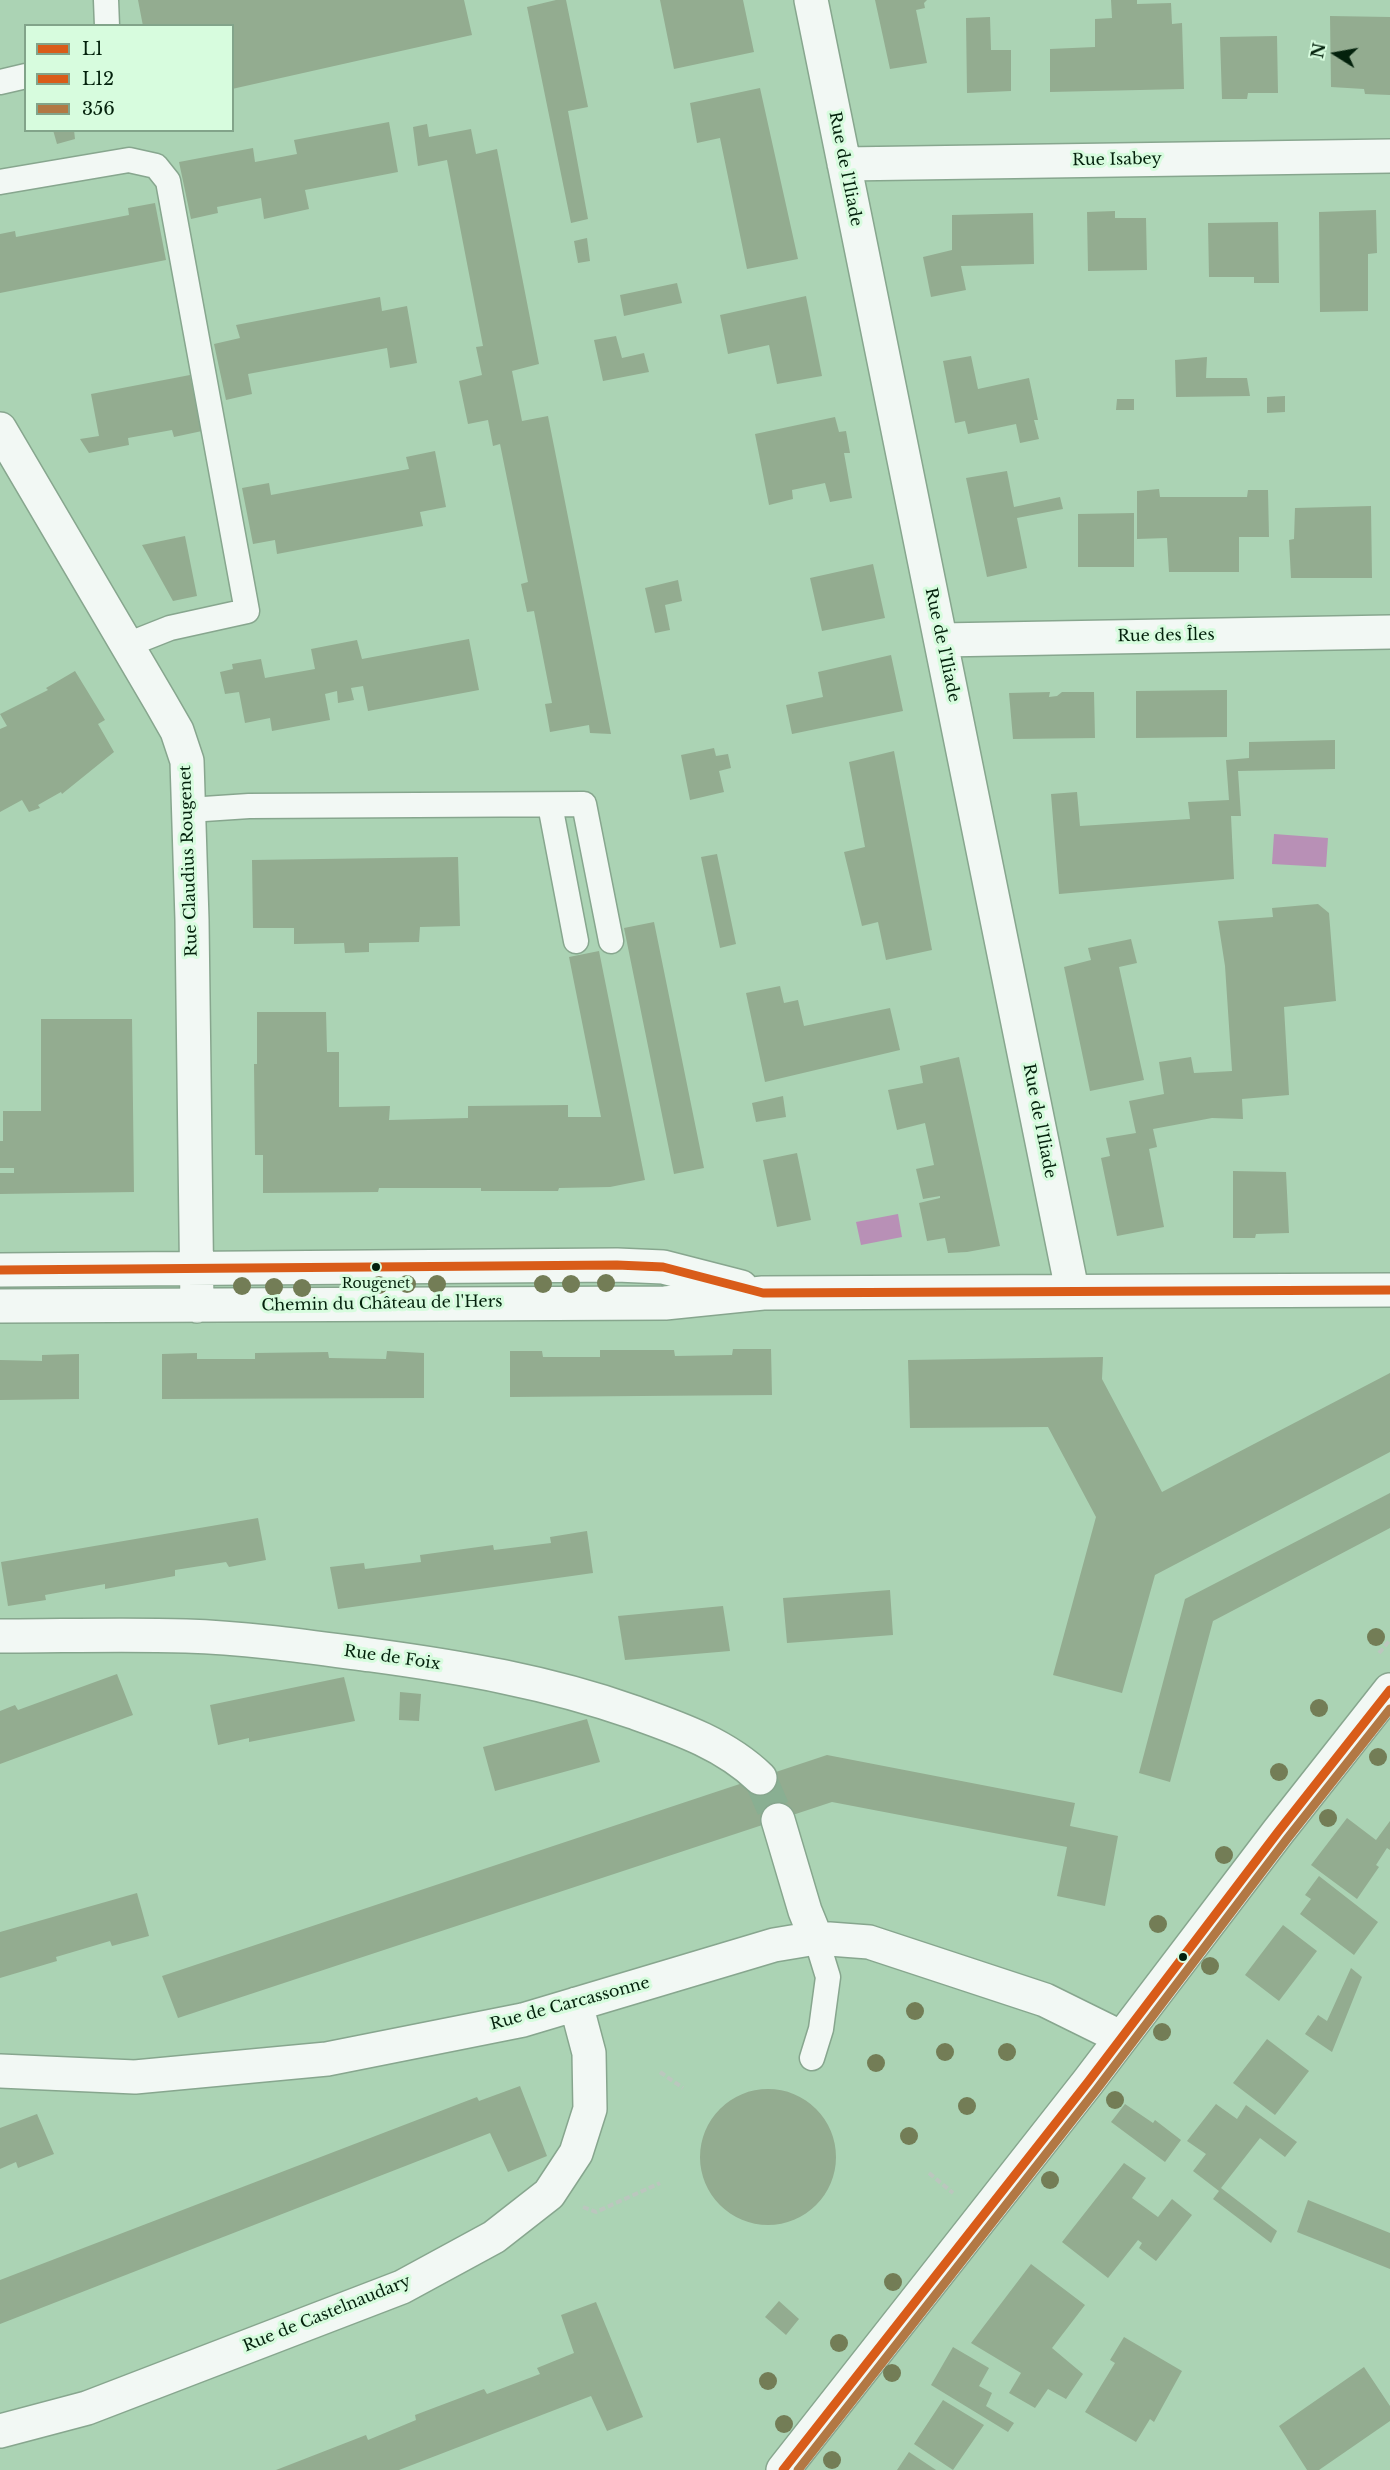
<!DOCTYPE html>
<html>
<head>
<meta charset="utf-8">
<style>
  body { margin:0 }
  #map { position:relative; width:1390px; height:2470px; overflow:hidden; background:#abd3b4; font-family:"Libre Baskerville",serif }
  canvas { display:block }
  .legend { position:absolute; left:24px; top:24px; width:210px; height:108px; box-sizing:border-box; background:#d7fcde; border:2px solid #82a48a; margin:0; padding:8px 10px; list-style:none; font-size:18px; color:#03210c }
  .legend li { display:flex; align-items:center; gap:12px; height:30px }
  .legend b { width:30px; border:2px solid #82a48a }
  .north { position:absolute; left:1306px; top:24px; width:60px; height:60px; -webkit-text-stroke:4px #d7fcde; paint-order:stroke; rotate:281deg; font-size:16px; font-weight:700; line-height:24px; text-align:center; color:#03210c }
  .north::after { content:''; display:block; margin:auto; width:21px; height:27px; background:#03210c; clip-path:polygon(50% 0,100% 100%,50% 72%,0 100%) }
</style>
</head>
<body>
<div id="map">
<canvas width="1390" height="2470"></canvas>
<ul class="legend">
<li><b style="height:8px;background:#d95c19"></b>L1</li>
<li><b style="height:8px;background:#d95c19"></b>L12</li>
<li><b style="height:8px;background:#b27844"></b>356</li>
</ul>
<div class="north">N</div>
</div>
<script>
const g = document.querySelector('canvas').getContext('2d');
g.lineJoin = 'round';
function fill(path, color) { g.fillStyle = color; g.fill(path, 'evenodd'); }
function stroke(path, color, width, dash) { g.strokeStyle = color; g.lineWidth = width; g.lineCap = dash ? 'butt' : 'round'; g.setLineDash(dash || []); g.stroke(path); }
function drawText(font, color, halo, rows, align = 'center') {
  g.font = font + ' "Libre Baskerville",serif'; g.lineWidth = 6; g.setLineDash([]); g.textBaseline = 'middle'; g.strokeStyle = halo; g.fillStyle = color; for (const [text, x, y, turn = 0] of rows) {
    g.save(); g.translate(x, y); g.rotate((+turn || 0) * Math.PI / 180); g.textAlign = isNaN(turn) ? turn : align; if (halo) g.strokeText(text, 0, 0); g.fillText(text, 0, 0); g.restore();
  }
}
const water = new Path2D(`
  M1274,834L1328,838L1326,867L1272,864Z
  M898,1214L902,1237L861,1245L856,1222Z`);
const building = new Path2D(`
  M138,0H464L472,35L232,89V26H143Z
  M556,0H566L588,107L568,111L588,219L571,223L527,7Z
  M660,0H743L754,52L674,69Z
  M875,0H927L924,3L925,8L916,10L927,63L890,69Z
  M1111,0H1137V4L1171,3L1172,24L1182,23L1184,89L1050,92V49L1095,47V19L1112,18Z
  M1330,16L1390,17V95L1365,94L1364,89L1331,87Z
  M990,17L991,50H1011V91L967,93L966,18Z
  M1277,36L1278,93H1248L1247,99H1222L1220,37Z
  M760,88L798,259L747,269L720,138L697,143L690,103Z
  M389,122L398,172L305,190L309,209L264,219L261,198L217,207L218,213L191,219L179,162L253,148L255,162L297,154L294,140Z
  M427,124L429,137L471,129L476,154L497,149L539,364L512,371L522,421L548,416L611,734L590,733L589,725L550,732L545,704L552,703L534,611L527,612L521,584L528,582L500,444L493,446L488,420L468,424L459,381L482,375L476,347L483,346L447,160L418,166L413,127Z
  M53,130H74L75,139L57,144Z
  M155,203L166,260L0,293V234L15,231L16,237L129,215L128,208Z
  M1376,210L1377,253L1368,254V311L1320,312L1319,212Z
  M1115,211V218H1146L1147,270L1088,271L1087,212Z
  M1033,213L1034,264L961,266L966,290L931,297L923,257L952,250V215Z
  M1278,222L1279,283H1254V277H1209L1208,223Z
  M587,238L590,261L578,263L574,241Z
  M677,283L682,303L624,316L620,295Z
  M806,296L822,376L777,384L769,345L728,354L720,315Z
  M380,297L382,311L407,306L417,363L390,368L387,348L248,374L252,394L226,400L214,344L240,338L236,325Z
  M616,336L622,358L644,353L649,372L603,381L594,340Z
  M971,356L978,389L1029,378L1038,420H1034L1039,439L1020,443L1016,424L968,434L965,421L955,423L943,361Z
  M1207,357L1206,378H1247L1250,396L1176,397L1175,360Z
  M190,375L202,431L174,437L172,430L128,438L129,445L89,453L80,439L99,436L91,394Z
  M1285,396V412L1267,413V397Z
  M1117,399H1134V410H1116Z
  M835,417L839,432L846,431L850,453H844L852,498L830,502L825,483L792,490L793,499L769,505L755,434Z
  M435,451L446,507L420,512L423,526L277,554L275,540L253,544L242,488L269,483L271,495L409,469L406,457Z
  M1007,471L1014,507L1060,497L1063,509L1017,518L1027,568L987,577L966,478Z
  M1159,489L1160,497H1247L1248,490H1268L1269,537H1239V572H1169L1167,538L1137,539V491Z
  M1371,506L1372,578H1291L1289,540L1294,539L1295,508Z
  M1134,513V567H1078V514Z
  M185,536L197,596L173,601L142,545Z
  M873,564L885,618L822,631L810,578Z
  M678,580L682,601L665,605L670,630L655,633L645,588Z
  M469,639L479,690L368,711L363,686L351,688L354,700L338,703L337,691L325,694L330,720L272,731L270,718L245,723L239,692L225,694L220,672L233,669L232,664L261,659L265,678L315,669L311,649L357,640L362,659Z
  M891,655L903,711L792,734L786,705L823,697L818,672Z
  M75,671L105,720L98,724L114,752L62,794L61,792L38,805L40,808L29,812L22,800L0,812V729L7,726L0,714L48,690L46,688Z
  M1227,690V737L1136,738V691Z
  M1050,692L1049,697L1057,696L1062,692H1094L1095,738L1013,739L1009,693Z
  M1335,740V769L1238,771L1241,816H1231L1234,879L1059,894L1051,794L1077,792L1080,826L1190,819L1188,802L1229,800L1226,760L1249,758V742Z
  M714,748L716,756L728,754L731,768L719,771L724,792L690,800L681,755Z
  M894,751L932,950L886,960L878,922L862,926L844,852L865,847L849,762Z
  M717,854L736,944L720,948L701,857Z
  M458,857L460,926L420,927L419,942L369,943V952L345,953L344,943L294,944V928H253L252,860Z
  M1318,904L1329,913L1336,1001L1284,1007L1289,1095L1242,1099L1243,1119L1212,1118L1153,1129L1157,1147L1149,1149L1164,1227L1117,1236L1101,1158L1110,1156L1106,1138L1136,1133L1129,1101L1164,1094L1159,1062L1191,1057L1194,1073L1232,1071L1225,966L1218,921L1273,917L1272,908Z
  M654,922L704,1168L674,1174L624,928Z
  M1131,939L1137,963L1119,967L1144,1080L1090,1091L1064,967L1091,960L1088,948Z
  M599,951L645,1180L610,1187L559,1188L558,1191H481V1188H379L378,1192L263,1193V1155H255L254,1064H257V1012H326L327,1052H339V1107L390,1106L389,1120L468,1118V1106L568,1105V1117H601L569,957Z
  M780,986L784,1003L798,1000L804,1026L890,1008L900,1050L765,1082L746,993Z
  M41,1019H132L134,1192L0,1194V1173H14V1168H0V1141H3V1111H41Z
  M959,1057L1000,1246L967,1252L948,1253L945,1238L927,1241L919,1203L940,1198V1196L923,1199L916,1169L934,1165L925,1123L897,1130L888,1090L923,1083L920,1066Z
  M783,1096L786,1117L756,1122L752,1103Z
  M797,1153L811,1220L777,1227L763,1160Z
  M1233,1171L1286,1172L1289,1233L1256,1234L1255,1238H1233Z
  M733,1349H771L772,1395L510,1397V1351H542L543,1357H600V1350H674L675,1356L732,1355Z
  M387,1351L424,1353V1398L162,1399V1354L197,1353V1359H255V1353L328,1352L329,1358L386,1359Z
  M79,1354V1399L0,1400V1360L42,1361V1355Z
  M1103,1357L1102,1379L1162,1492L1390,1373V1452L1155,1575L1122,1693L1053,1675L1096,1517L1048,1427L910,1428L908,1360Z
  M1390,1493V1528L1213,1621L1170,1782L1139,1773L1185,1599Z
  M258,1518L266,1560L229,1567L226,1562L175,1570V1576L105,1589V1584L45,1595L46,1600L8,1606L1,1562Z
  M587,1531L593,1573L338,1609L330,1567L364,1563L365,1569L421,1562L420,1555L493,1545L494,1550L551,1543L550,1537Z
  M890,1590L893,1635L787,1643L783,1598Z
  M723,1606L730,1651L625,1660L618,1616Z
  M117,1674L133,1715L0,1764V1711L15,1705L18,1710Z
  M344,1677L355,1721L249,1742V1738L218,1745L210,1705Z
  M400,1692L421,1694L419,1721L399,1720Z
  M587,1719L600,1762L495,1791L483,1747Z
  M827,1755L1075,1803L1070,1826L1118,1836L1105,1906L1057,1896L1067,1847L832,1802L178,2018L162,1976Z
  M1347,1818L1376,1840L1390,1821V1850L1387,1848L1376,1865L1379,1867L1357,1899L1311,1865Z
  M1319,1876L1378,1922L1354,1955L1300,1914L1311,1899L1305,1895Z
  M137,1893L149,1936L112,1946L110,1941L56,1957L57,1961L0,1978V1932Z
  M1283,1925L1317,1951L1279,2001L1245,1975Z
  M1351,1968L1362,1977L1332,2052L1305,2034L1318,2015L1327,2021Z
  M1267,2039L1309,2071L1275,2115L1233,2083Z
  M520,2086L547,2156L508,2172L490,2133L0,2324V2280L477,2097L479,2101Z
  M700 2157a68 68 0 1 1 136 0a68 68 0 1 1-136 0Z
  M1125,2104L1153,2123L1155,2120L1181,2140L1165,2162L1111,2122Z
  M1216,2104L1237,2119L1246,2105L1297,2142L1285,2157L1260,2138L1221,2188L1277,2231L1271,2243L1213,2199L1219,2191L1193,2171L1206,2154L1187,2141Z
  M37,2114L54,2154L18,2168L16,2162L0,2169V2128Z
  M1124,2163L1146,2178L1132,2198L1158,2217L1172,2199L1192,2215L1156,2261L1139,2248L1142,2243L1138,2240L1108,2278L1062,2242Z
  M1308,2200L1390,2233V2269L1297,2232Z
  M1031,2264L1085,2305L1052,2348L1083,2374L1066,2399L1048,2389L1035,2408L1009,2393L1021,2373L971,2343Z
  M779,2301L799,2319L786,2335L765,2317Z
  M596,2302L643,2417L607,2431L591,2396L399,2470H276L366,2435L368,2440L416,2420L415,2415L484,2389L487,2394L540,2374L537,2368L574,2353L561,2315Z
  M1124,2337L1182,2371L1154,2422L1150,2419L1136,2442L1085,2412L1115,2363L1110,2360Z
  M953,2347L989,2368L979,2386L992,2393L986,2406L1014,2423L1008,2432L931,2385Z
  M1364,2367L1390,2406V2421L1319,2470H1307L1279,2426Z
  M943,2400L984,2425L953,2470L914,2444Z
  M909,2452L936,2470H897Z`);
const minorTunnel = new Path2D(`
  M760,1778L778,1820`);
const path = new Path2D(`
  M1379,1653L1390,1640
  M660,2072L683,2088
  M929,2173L953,2193
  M583,2207L596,2212L660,2183`);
const service = new Path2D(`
  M106,0L107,26
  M0,82L26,76
  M0,182L129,160L156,166L168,181L247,611L170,628L127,645
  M550,805L576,941
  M189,810L249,806L584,804L611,941
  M812,2058L821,2029L828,1977L816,1938`);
const minor = new Path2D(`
  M811,0L1072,1290
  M844,164L1390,156
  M0,429L161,703L177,731L187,761L192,920L197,1306
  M941,640L1390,632
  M0,1270L617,1265L663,1267L741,1287
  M0,1306L665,1303L763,1293L1390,1290
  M0,1636C62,1636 124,1634 186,1636C248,1638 310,1647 371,1655C460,1667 548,1682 633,1712C678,1728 725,1744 760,1778
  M778,1820L805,1911L816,1938
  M0,2071L135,2077L327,2059L523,2020L774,1945L816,1938L869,1942L1045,2000L1120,2037
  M0,2431L87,2408L402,2287L494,2237L549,2194L576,2153L590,2109L589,2053L576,2004`);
const primary = new Path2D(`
  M783,2470L1088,2082L1278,1832L1390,1690`);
const bus1 = new Path2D(`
  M783,2470L1088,2082L1278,1832L1390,1690`);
const bus2 = new Path2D(`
  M0,1270L617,1265L663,1267L763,1293L1390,1290`);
const bus3 = new Path2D(`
  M798,2470L1097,2089L1287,1839L1390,1709`);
const trees = [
  [606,1283],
  [407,1284],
  [437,1284],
  [543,1284],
  [571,1284],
  [379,1285],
  [242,1286],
  [274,1287],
  [302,1288],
  [1376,1637],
  [1319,1708],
  [1378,1757],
  [1279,1772],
  [1328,1818],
  [1224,1855],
  [1158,1924],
  [1210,1966],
  [915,2011],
  [1162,2032],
  [945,2052],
  [1007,2052],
  [876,2063],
  [1115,2100],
  [967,2106],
  [909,2136],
  [1050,2180],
  [893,2282],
  [839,2343],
  [892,2373],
  [768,2381],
  [784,2424],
  [832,2460]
];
const markers = [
  [376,1267,5,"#03210c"],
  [1183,1957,5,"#03210c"]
];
const busNames = [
  ["Rougenet",376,1284]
];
const streetNames = [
  ["Rue Isabey",1117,160,-1],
  ["Rue de l'Iliade",845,169,79],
  ["Rue des Îles",1166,636,-1],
  ["Rue de l'Iliade",942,645,78],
  ["Rue Claudius Rougenet",189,861,-92],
  ["Rue de l'Iliade",1039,1121,79],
  ["Chemin du Château de l'Hers",382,1304,-1],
  ["Rue de Foix",392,1658,8],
  ["Rue de Carcassonne",570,2004,-15],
  ["Rue de Castelnaudary",327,2314,-22]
];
fill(water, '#b890b6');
fill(building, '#93ac90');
stroke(minorTunnel, '#89af92', 33, [33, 16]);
stroke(service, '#87a68e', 27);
stroke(minor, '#87a68e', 36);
stroke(primary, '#87a68e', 36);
stroke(path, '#bbc7be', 4, [6, 3]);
stroke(service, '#f2f8f4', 24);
stroke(minor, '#f2f8f4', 33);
stroke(primary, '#f2f8f4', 33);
stroke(bus1, '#d95c19', 9);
stroke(bus2, '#d95c19', 9);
stroke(bus3, '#b27844', 9);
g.fillStyle = '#737d56';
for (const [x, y] of trees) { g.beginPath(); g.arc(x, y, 9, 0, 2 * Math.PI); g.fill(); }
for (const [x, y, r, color] of markers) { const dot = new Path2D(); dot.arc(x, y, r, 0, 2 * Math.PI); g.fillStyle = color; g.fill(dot); stroke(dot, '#d7fcde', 2); }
drawText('14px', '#03210c', '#d7fcde', busNames);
drawText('16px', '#03210c', '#d7fcde', streetNames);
</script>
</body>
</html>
